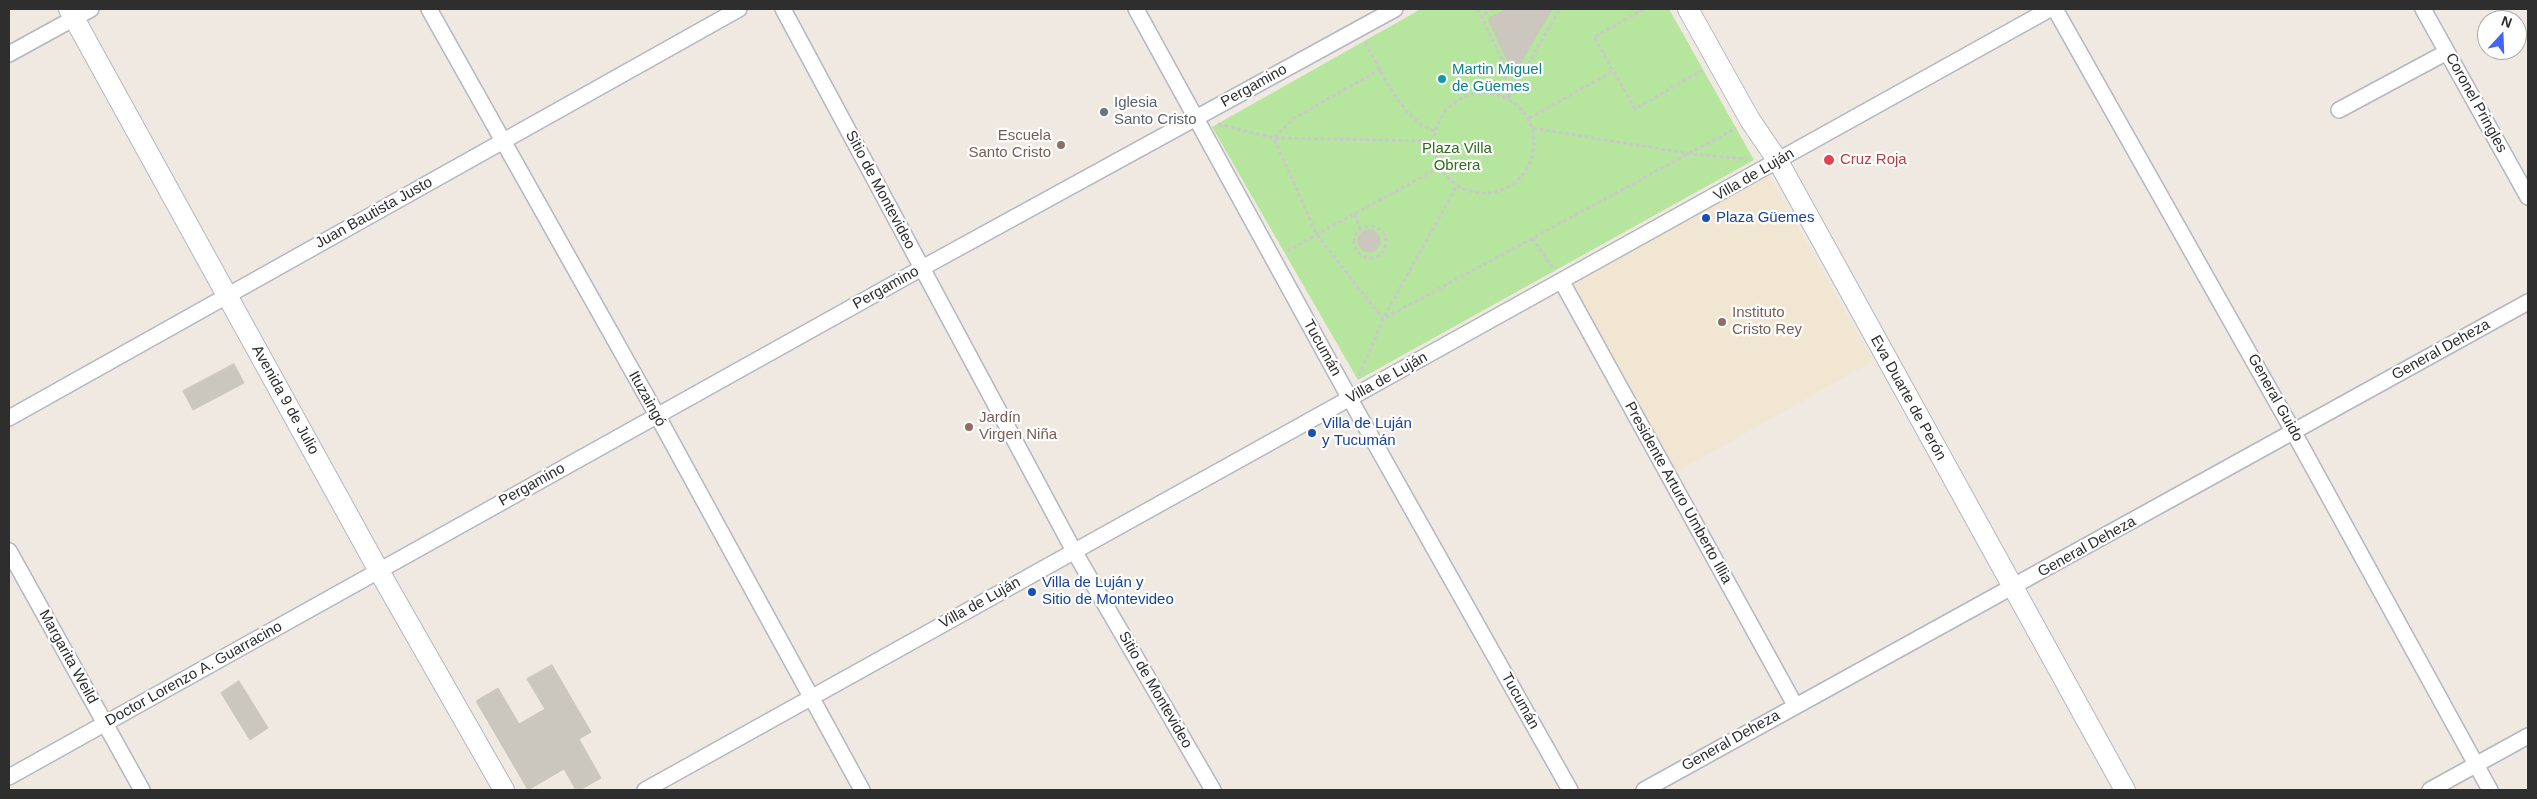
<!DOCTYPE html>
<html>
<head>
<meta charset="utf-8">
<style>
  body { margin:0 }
  #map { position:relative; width:2537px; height:799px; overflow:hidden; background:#efe9e1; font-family:Arial,sans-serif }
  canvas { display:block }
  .frame { position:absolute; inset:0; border:10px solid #2e2e2e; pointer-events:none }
  .north { position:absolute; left:2477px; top:10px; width:50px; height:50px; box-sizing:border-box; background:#fff; border:1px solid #ababab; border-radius:50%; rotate:20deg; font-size:14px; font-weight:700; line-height:20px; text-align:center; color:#2e2e2e }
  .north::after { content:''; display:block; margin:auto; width:18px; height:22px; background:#4264fb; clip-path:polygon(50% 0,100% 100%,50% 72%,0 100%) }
</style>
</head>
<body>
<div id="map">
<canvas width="2537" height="799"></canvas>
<div class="frame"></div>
<div class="north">N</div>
</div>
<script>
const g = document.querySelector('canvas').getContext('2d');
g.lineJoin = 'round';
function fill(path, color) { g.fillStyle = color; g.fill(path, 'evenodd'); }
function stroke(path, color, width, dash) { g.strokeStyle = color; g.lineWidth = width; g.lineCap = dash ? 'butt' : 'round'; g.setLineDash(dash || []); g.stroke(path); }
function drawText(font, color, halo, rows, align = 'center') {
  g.font = font + ' Arial,sans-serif'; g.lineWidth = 4.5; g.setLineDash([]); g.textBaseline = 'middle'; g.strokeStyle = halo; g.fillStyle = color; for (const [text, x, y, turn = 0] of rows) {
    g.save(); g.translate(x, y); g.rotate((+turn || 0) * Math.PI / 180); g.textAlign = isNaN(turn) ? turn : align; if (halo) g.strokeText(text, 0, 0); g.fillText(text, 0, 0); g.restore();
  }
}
const education = new Path2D(`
  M1768,174L1873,361L1675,473L1572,283Z`);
const green = new Path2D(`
  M1421,9H1669L1754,160L1358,380L1212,127Z`);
const building = new Path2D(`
  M1507,9H1552L1514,74L1488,19Z
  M1358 241a11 11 0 1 1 22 0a11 11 0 1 1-22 0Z
  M234,364L244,383L193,410L183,391Z
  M552,665L591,732L579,739L601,778L580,790H576L564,769L528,790L476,701L498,688L519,724L545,709L527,679Z
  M239,681L268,728L250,740L221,693Z`);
const path = new Path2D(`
  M1477,9L1481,16
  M1493,9L1481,16L1503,61L1508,97
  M1644,9L1594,37L1635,109L1702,70
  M1365,43C1383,72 1401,120 1435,131
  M1381,69L1294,118L1274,138L1317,235L1383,319L1736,128
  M1434 143a50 50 0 1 1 100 0a50 50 0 1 1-100 0Z
  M1508,98L1560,9
  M1529,118L1614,71
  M1218,124L1274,138L1434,141
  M1533,128L1691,154L1748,159
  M1354,214L1361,229
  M1354 242a16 16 0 1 1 32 0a16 16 0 1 1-32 0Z
  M1532,238L1553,268
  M1287,251L1440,167
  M1359,376L1383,319L1457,185`);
const street = new Path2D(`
  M429,9L657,415L862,790
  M783,9L1074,551L1213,790
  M1136,9L1350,399L1570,790
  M2055,9L2293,431L2490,790
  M2423,9L2528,197
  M9,54L91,9
  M2339,110L2447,52
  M1562,282L1795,705
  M9,418L739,9
  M9,551L142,790
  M9,777L922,268L1395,9
  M645,790C1113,530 1582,271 2050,9
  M1644,790L2528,302
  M2430,790L2528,736`);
const secondary = new Path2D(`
  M69,9L379,571L504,790
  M1688,9L1750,120L1778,161L2125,790`);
const markers = [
  [1442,79,5,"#0f9aa8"],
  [1104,112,5,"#6b7280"],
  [1061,145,5,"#8d6e63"],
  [1829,160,6,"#e0444e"],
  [1706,218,5,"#1a4fb4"],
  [1722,322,5,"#8d6e63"],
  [969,427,5,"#8d6e63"],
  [1312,433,5,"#1a4fb4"],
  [1032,592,5,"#1a4fb4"]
];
const cultureNames = [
  ["Martin Miguel",1452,70],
  ["de Güemes",1452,87]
];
const streetNames = [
  ["Pergamino",1254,86,-29],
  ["Coronel Pringles",2476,103,61],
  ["Villa de Luján",1754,175,-30],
  ["Sitio de Montevideo",880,190,62],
  ["Juan Bautista Justo",374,213,-29],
  ["Pergamino",886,288,-29],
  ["Tucumán",1322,348,61],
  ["General Deheza",2441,350,-29],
  ["Villa de Luján",1387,378,-29],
  ["Eva Duarte de Perón",1908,398,61],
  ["General Guido",2275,398,61],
  ["Ituzaingó",647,399,61],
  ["Avenida 9 de Julio",285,400,61],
  ["Pergamino",532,485,-29],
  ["Presidente Arturo Umberto Illia",1678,493,61],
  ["General Deheza",2087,547,-29],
  ["Villa de Luján",980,603,-29],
  ["Margarita Weild",68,657,61],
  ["Doctor Lorenzo A. Guarracino",194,674,-29],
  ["Sitio de Montevideo",1155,690,60],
  ["Tucumán",1520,701,61],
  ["General Deheza",1731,741,-29]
];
const worshipNames = [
  ["Iglesia",1114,103],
  ["Santo Cristo",1114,120]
];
const educationNames = [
  ["Escuela",1051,136,"right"],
  ["Santo Cristo",1051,153,"right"],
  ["Instituto",1732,313],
  ["Cristo Rey",1732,330],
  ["Jardín",979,418],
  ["Virgen Niña",979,435]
];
const parkNames = [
  ["Plaza Villa",1457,149],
  ["Obrera",1457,166]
];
const healthNames = [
  ["Cruz Roja",1840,160]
];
const transitNames = [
  ["Plaza Güemes",1716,218],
  ["Villa de Luján",1322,424],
  ["y Tucumán",1322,441],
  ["Villa de Luján y",1042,583],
  ["Sitio de Montevideo",1042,600]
];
fill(education, '#f0e6d1');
fill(green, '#b6e59e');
fill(building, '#cbc7bf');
stroke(building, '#cbc5ba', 1);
stroke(street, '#b4b7c1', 18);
stroke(secondary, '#b4b7c1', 22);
stroke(path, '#c9c9c9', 3, [4, 2.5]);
stroke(street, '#fff', 15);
stroke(secondary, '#fff', 20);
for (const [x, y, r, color] of markers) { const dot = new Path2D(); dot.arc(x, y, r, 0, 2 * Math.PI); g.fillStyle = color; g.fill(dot); stroke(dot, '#fff', 2); }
drawText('15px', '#0d838f', '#fff', cultureNames, 'left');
drawText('15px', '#2e2e2e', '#fff', streetNames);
drawText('15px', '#5b616d', '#fff', worshipNames, 'left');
drawText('15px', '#785e54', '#fff', educationNames, 'left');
drawText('15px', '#2c6e1b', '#fff', parkNames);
drawText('15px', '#be3a42', '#fff', healthNames, 'left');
drawText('15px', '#164399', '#fff', transitNames, 'left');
</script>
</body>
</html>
